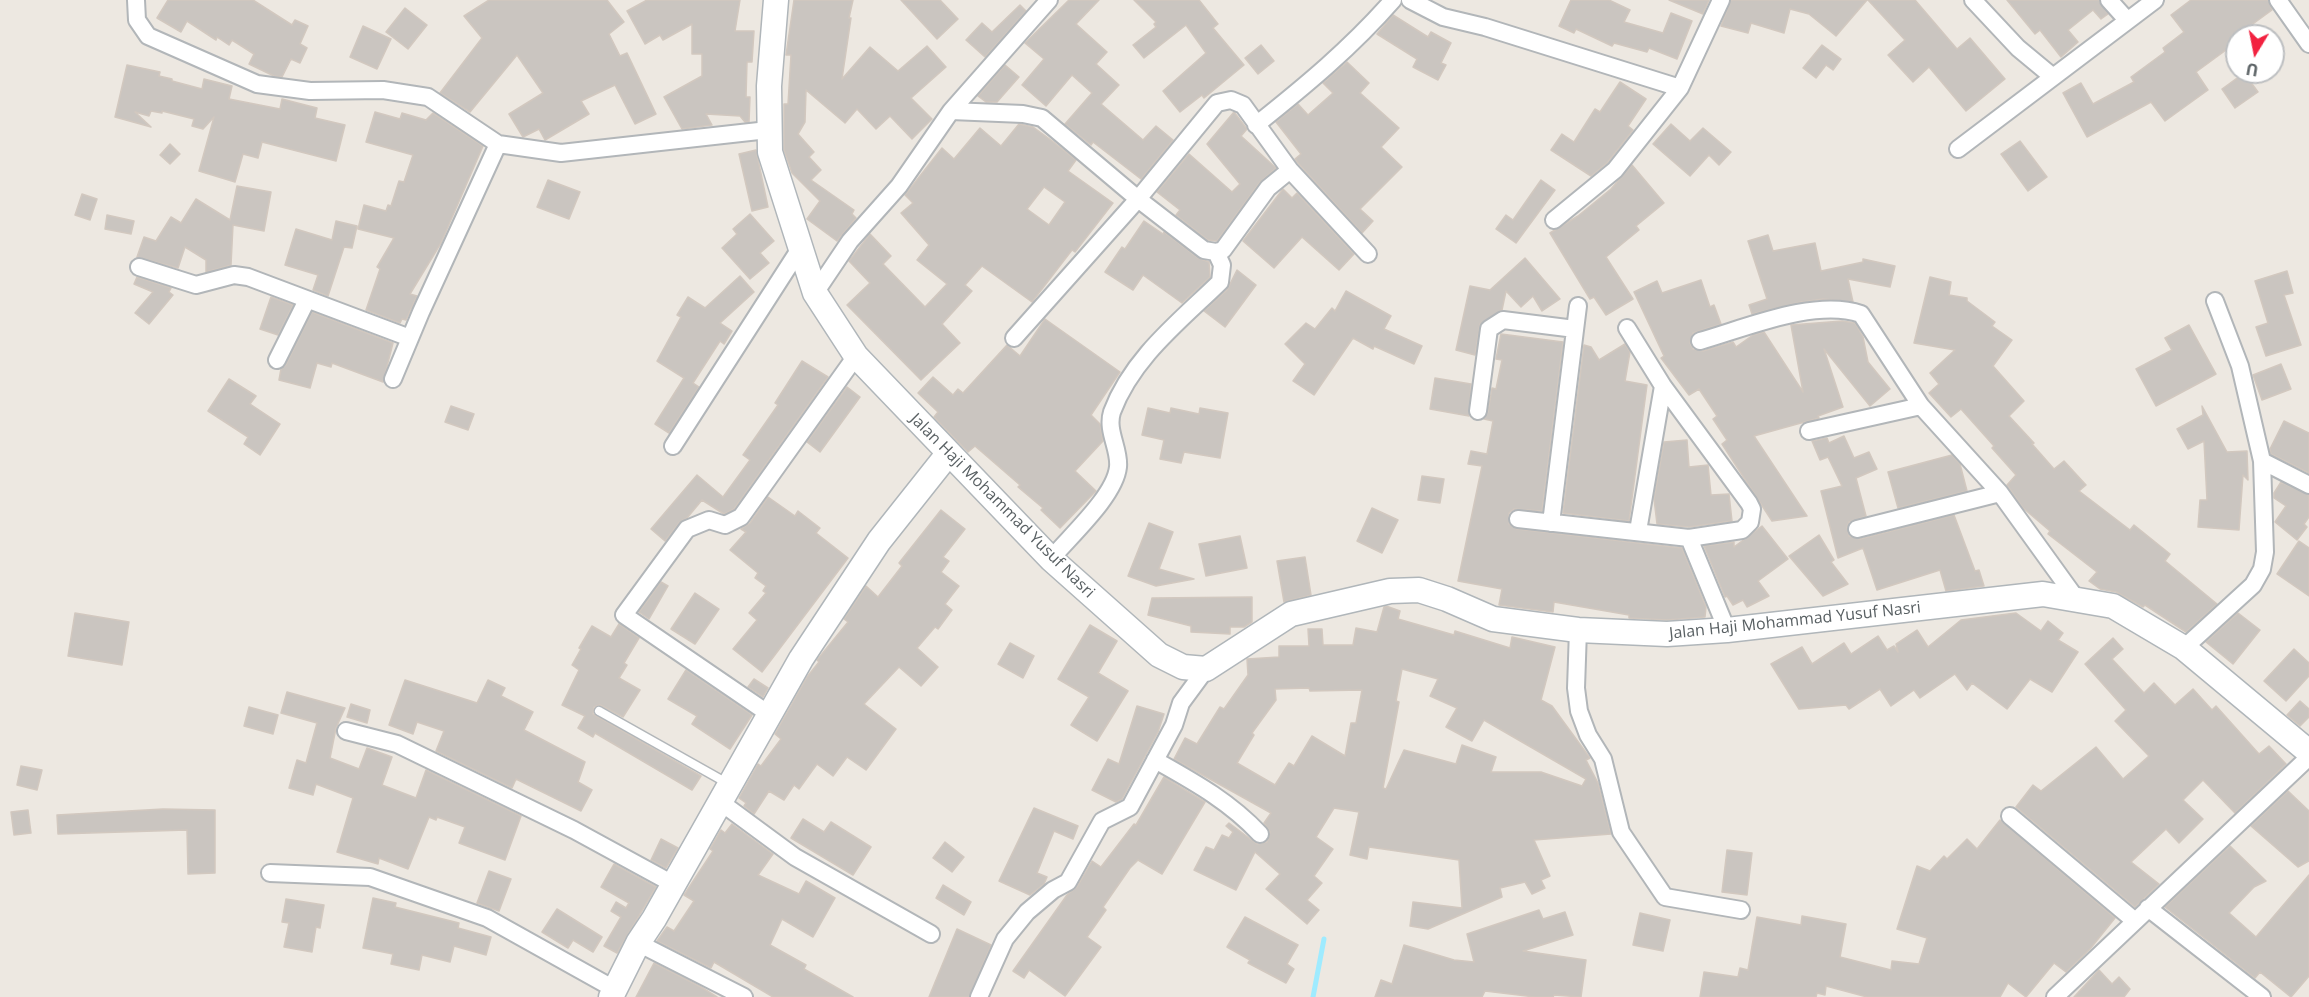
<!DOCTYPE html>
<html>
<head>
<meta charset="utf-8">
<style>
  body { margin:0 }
  #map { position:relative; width:2309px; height:997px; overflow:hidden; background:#ede8e1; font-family:"Open Sans",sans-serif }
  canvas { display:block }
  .north { position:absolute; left:2225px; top:24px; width:60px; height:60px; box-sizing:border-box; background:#fff; border:2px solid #bdbfc1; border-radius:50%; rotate:190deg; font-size:16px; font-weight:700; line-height:24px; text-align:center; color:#596063 }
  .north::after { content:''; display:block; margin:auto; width:21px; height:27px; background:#f22240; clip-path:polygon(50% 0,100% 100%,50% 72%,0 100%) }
</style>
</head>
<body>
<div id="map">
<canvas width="2309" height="997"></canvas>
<div class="north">U</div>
</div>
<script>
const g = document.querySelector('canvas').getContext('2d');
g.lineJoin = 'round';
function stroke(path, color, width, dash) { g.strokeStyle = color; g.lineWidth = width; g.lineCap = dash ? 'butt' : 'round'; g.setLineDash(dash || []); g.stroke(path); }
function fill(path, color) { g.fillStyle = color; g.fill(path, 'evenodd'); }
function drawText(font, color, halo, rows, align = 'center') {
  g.font = font + ' "Open Sans",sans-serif'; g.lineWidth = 4.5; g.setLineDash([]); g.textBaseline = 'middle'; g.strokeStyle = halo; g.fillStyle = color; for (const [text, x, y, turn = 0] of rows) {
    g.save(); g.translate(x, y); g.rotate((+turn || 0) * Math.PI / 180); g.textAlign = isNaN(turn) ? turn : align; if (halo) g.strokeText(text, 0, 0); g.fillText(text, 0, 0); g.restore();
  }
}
const stream = new Path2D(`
  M1313,997L1324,939`);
const building = new Path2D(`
  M168,0H253L292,25L295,20L308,26L300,44L307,48L300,63L291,59L282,77L274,76L249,64L254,54L232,40L229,45L217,37L216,40L187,21L181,32L157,18Z
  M489,0H607L624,22L609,34L620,56L627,53L656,114L635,124L615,85L581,101L589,114L545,140L539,129L523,137L509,114L543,93L517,55L470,112L440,93L482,38L464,16Z
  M647,0H740L735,31H754L752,62H747L746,97H750L749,122H745L740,116L706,114L712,125L682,129L664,97L702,76V54H692V24L663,40L660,35L645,44L627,11Z
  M794,0H853L849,18H851L842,79L870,47L898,71L927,46L946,67L911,98L932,119L912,139L890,116L876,129L857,109L845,123L806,90L805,122L798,134L814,152L809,157L821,170L811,180L854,210L852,214L856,218L837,241L807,219L820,201L792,173L784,150V104H788L791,55H786Z
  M901,0H940L958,19L937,39Z
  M1069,0H1099L1076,24L1107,52L1096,64L1119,85L1101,104L1143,140L1156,126L1173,140L1141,179L1093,142L1091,145L1065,124L1092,93L1072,75L1046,106L1022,85L1044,59L1025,43Z
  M1134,0H1199L1218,24L1213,28L1244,65L1204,98L1202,95L1180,112L1163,91L1206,53L1186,25L1144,58L1133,45L1156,27L1154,24L1156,22Z
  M1571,0H1609L1630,10L1624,22L1663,33L1671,13L1692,21L1677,59L1649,48L1647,52L1614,43L1612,46L1576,29L1574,33L1559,26Z
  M1669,0H1709L1703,14Z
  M1731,0H1867L1836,36L1809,14L1790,9L1784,33L1751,23L1748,33L1721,26Z
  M1868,0H1915L1957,49L1970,38L2005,79L1966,111L1929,67L1913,82L1888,55L1905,40Z
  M2007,0H2099L2108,14L2101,19L2093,10L2068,30L2078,42L2061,57L2040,30L2035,34Z
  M2191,0H2268L2272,10L2239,34L2241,36H2237V42L2196,72L2208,90L2165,121L2151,102L2087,137L2063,93L2081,83L2093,104L2134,82L2131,77L2165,52L2163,48L2184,32L2171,15Z
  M1020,5L1026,11L985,57L966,40L982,23L992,32Z
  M405,8L427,25L408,49L386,32Z
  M1393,15L1428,37L1431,32L1451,43L1441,63L1446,65L1438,80L1413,67L1417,59L1377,34Z
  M363,26L391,39L377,69L350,57Z
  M1261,45L1274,61L1258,74L1245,58Z
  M1822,45L1841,59L1833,70L1826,65L1816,78L1803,68Z
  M1347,62L1369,83L1360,93L1399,128L1381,147L1402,167L1360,209L1373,221L1362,233L1298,163L1295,159L1301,154L1276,122L1298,104L1308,115L1333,93L1323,83Z
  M127,65L160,72L159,76L172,79V81L202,89L204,79L232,86L229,99L280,109L282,99L317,108L315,118L345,125L336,161L262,142L258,158L243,154L235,182L199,171L214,117L203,129L192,126L194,119L162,111V113L151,111L149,116L135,112L151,127L115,117Z
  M1005,65L1019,77L997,102H986L978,96Z
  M2244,73L2258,92L2235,108L2222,89Z
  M1620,82L1646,99L1628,126L1633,130L1607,163L1591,176L1551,150L1562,134L1574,142L1595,109L1600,112Z
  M375,112L400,119L402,113L426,120L433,113L483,146L441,243L410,294L417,296L406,320L402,319L400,323L366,310L380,269L377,267L394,238L358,229L364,205L386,211L388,205L391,206L399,181L404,182L413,155L366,142Z
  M1234,112L1247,129L1241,136L1276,168L1260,182L1217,241L1208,240L1176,215L1180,210L1157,192L1189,154L1232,192L1240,184L1207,144Z
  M1019,124L1033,127L1051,140L1076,160L1068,171L1113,203L1075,252L1072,250L1032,302L982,266L965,285L972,291L942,324L960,343L921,380L847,305L870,283L849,261L870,234L891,256L883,264L925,307L947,284L917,260L929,245L901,213L913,203L905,195L942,148L954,159L980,128L1001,146ZM1044,187L1065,202L1049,225L1027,209Z
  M1671,124L1690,141L1703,128L1731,152L1719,165L1709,155L1690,176L1653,144Z
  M2020,141L2047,177L2028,191L2001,154Z
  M170,144L180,154L170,164L160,155Z
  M756,150L768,207L752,211L739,154Z
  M1632,165L1664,203L1636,226L1639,230L1606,257L1633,299L1606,315L1594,297L1590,299L1550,233L1578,216L1611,189Z
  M548,180L580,192L569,219L537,207Z
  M1541,180L1555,190L1516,243L1496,229L1506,215L1513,220Z
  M237,186L271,192L264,231L233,225L231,265L206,272V260L185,247L178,268L137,257L144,237L156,241L171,217L181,223L196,199L230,220Z
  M1283,189L1292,198L1297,193L1354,254L1339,270L1302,237L1274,268L1243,241Z
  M82,194L97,199L90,220L75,215Z
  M750,214L774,241L760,253L769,263L750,279L722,248L737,234L733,229Z
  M107,215L134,221L131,234L105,229Z
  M336,221L357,226L352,248L344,247L328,296L313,290L318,275L285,265L296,229L332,240Z
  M1144,221L1163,234L1164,232L1198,258L1209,262L1210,277L1182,303L1143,275L1133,290L1105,272L1122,247L1125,249Z
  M1768,235L1773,251L1815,243L1821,271L1863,262V259L1895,266L1890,287L1848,279L1853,302L1823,299L1801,302L1752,314L1749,305L1767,299L1748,241Z
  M1525,258L1560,299L1542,311L1533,296L1521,307L1506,291L1502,310L1480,324L1475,355L1456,350L1470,286L1490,290Z
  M1237,270L1256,285L1225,327L1204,311L1227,290Z
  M2287,271L2293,293L2284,295L2301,345L2266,356L2256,327L2268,323L2255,281Z
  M740,276L754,292L720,323L732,331L724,344L720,341L693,383L699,387L669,433L655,424L684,378L657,361L681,317L677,315L688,297L705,308Z
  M137,277L171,288L169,292L173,295L149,324L135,313L153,292L134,284Z
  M1930,277L1951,282L1949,295L1967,298V301L1995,322L1992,326L2012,340L1993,366L2024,401L2009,416L2034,443L2032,444L2054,469L2064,461L2086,485L2079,491L2130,530L2134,525L2170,554L2165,561L2217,604L2186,632L2145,605L2143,607L2116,592L2100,589L2089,581L2097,572L2048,534L2050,531L2023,508L2007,485L2016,475L1992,448L1994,446L1961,409L1951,417L1929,393L1939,384L1930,373L1955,350L1914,343Z
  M1701,280L1710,307L1714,305L1721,324L1693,333L1690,343L1693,349L1703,351L1733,342L1736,347L1753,335L1764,332L1803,392L1791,325L1842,321L1855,323L1863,337L1868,362L1890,389L1870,406L1824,349L1843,407L1818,416L1819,418L1754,436L1807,516L1772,521L1722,444L1727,440L1713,419L1717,416L1699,389L1689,395L1661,358L1664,356L1634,292L1657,281L1662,293Z
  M1346,291L1391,316L1384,329L1422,346L1414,364L1374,346L1373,349L1353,338L1314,395L1293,381L1305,364L1285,344L1306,323L1315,329L1332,308L1335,311Z
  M271,297L293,305L278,335L260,329Z
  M312,312L393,343L383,382L332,363L331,367L317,363L310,388L279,380L281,369L286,365Z
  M1045,319L1120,372L1091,415L1100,424L1103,441L1075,471L1096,491L1060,528L1041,510L1043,508L1018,487L1020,485L975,446L968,452L934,417L938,412L918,393L933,377L953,395L958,389L963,393L1007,345L1020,356Z
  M2189,325L2216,374L2156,406L2136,369L2172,350L2165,338Z
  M1501,334L1563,342L1542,511L1514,509L1509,513V524L1517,529L1682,548L1706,607L1705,617L1667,620L1629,618V615L1554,602L1553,612L1499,605L1502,589L1458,581L1482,466L1468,464L1471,451L1487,454L1493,421L1484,419L1488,412L1492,388L1496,389L1502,360L1496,359Z
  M1625,344L1630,352L1625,381L1647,385L1629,521L1563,513L1584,345L1591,347L1599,360Z
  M802,361L828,377L734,509L724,514L702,500L687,518L679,523L665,541L651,529L697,475L723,497L750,460L743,455L778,405L775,403Z
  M2281,364L2291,389L2262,400L2253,375Z
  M1435,378L1471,384L1469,416L1430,409Z
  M229,379L256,396L250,404L280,424L260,455L244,444L248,437L208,411Z
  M847,387L860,397L820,452L807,442Z
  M451,406L474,414L468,430L445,422Z
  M2202,406L2227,452L2247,451L2248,480L2243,475L2239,530L2198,527L2200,500H2207L2204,441L2188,449L2177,429L2203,415Z
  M1148,408L1170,413L1171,408L1199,414L1200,408L1228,413L1220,458L1184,452L1181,463L1160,459L1164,440L1142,435Z
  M2284,421L2309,433V473L2271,454L2270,449Z
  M1844,436L1854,458L1869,452L1877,469L1856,478L1866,516L1849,522L1847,527L1849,536L1860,539L1954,515L1975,571L1979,570L1984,586L1946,591L1940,570L1877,590L1863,548L1838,558L1821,491L1842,486L1828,457L1820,460L1812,441L1827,438L1829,443Z
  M1687,440L1689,467L1708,465L1711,495L1729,494L1732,521L1689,527L1657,524L1654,499L1664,442Z
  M1952,455L1960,464L1967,491L1898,508L1888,472Z
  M1422,476L1444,479L1440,503L1418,500Z
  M2281,482L2309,495V517L2304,524L2307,527L2297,540L2275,522L2286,506L2274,498V493Z
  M768,497L795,516L798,511L820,528L816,533L848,558L762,672L733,649L757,620L749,613L766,593L763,591L766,586L755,578L758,573L730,550L746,532L741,529L750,523Z
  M1372,508L1398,520L1382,553L1357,541Z
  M941,510L965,529L943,557L949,561L941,572L959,586L945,604L952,610L938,629L935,627L917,648L938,667L921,686L899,667L864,704L896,729L866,770L847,757L833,776L817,764L799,789L794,785L784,800L769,791L754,814L744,806L746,803L739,798L758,764L761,766L781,739L775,734L807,677L819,662L817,660L848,622L844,619L866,586L878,597L902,566L899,563Z
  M1149,523L1173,532L1159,569L1194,579L1156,586L1128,576Z
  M1762,526L1788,559L1758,581L1769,596L1747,607L1743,600L1733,605L1727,596L1725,597L1704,546L1734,542V547Z
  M1819,535L1834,560L1831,562L1848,584L1823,596L1789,556Z
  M1240,536L1247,568L1206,576L1199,544Z
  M2299,541L2309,548V596L2277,574Z
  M1305,557L1311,595L1284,602L1277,561Z
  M661,582L668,586L649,619L639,612Z
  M695,593L719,609L695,644L671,629Z
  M1252,597V622L1244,627H1230V634L1191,632V626L1148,615L1152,598Z
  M1386,606L1400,611L1398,619L1454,635L1455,631L1510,648L1512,637L1555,647L1541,700L1552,706L1590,758L1586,760L1598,783L1611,834L1534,840L1550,876L1541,880L1545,888L1532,894L1525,882L1500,888L1502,897L1428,929L1410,926L1413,902L1462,908L1459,860L1369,847L1367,859L1350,855L1359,812L1334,808L1316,837L1333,849L1314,876L1322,883L1307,900L1319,910L1307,924L1266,889L1280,874L1255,852L1236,890L1194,870L1206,847L1214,850L1222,835L1229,838L1233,832L1226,826L1229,823L1257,844L1267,842L1270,832L1264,823L1271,813L1174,759L1185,738L1197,744L1220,707L1224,709L1248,675L1247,659L1279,657V646H1309L1308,629H1322L1323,645H1353L1356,628L1377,632L1384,607ZM1402,669L1438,679L1430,696L1457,708L1446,727L1472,741L1484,720L1586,779L1582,786L1541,772H1491L1496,757L1462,745L1456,764L1404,750L1386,789L1383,788L1399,702L1396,701ZM1309,688L1310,691L1362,690L1356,723H1351L1345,756L1312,736L1294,766L1289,763L1275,785L1237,763L1254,735L1252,733L1276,700L1275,689Z
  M75,613L129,622L122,665L68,656Z
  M2016,613L2041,631L2048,621L2063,633L2058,640L2078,652L2052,692L2030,679L2007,709L1972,683L1967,690L1955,674L1920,698L1914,690L1891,706L1880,689L1849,709L1846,705L1799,709L1771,664L1802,647L1812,664L1844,643L1851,654L1878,636L1887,650L1894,646L1898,652L1896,644L1917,630L1928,647L1961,620Z
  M2238,613L2260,630L2233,664L2206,642Z
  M619,624L639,638L624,663L627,665L619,678L640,690L623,717L600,705L594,707L593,714L701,776L692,790L595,733L593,737L578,728L585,716L562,705L579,670L572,665L581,649L579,648L592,626L611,637Z
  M1090,625L1117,641L1098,673L1128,691L1097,741L1071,725L1089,697L1058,679Z
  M2113,638L2123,649L2112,659L2144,693L2154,683L2175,705L2193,689L2212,710L2216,706L2259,754L2269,746L2286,764L2235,813L2203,780L2183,800L2203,819L2179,843L2166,829L2131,862L2159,884L2135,907L2016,807L2033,785L2041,791L2096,747L2123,779L2149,756L2115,721L2126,710L2085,664Z
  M1010,643L1034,656L1023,678L998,664Z
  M2294,649L2309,663V676L2286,701L2264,681Z
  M686,670L752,715L730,749L692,724L697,716L668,699Z
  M754,679L768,688L763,697L748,687Z
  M405,680L477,703L488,680L505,688L501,696L533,712L524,730L585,762L578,782L592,790L581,811L516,779L512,788L436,751L444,731L417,722L413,734L389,725Z
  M287,692L345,708L336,728L330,758L359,769L367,748L392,757L382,785L416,798L426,770L521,816L505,860L459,843L465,827L437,817L436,820L429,817L408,869L379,858L378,864L337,852L353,798L316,784L313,795L289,788L297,760L306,763L317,723L281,713Z
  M2300,701L2309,709V717L2300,726L2287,715Z
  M351,704L370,710L367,723L347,717Z
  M1137,706L1164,714L1158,732L1122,799L1116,802L1092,790L1108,759L1119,764Z
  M249,707L278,715L273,734L244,726Z
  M21,766L42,770L37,790L17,785Z
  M1164,777L1205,802L1162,874L1138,860L1130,868L1103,907L1106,910L1087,937L1101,947L1065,996L1029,970L1024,978L1013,971L1067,895L1077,887L1092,861L1101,867L1134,824L1136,825Z
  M2288,791L2309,811V861L2298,867L2251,826Z
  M1034,808L1078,826L1073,839L1054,831L1037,873L1047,877L1044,884L1030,895L999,881Z
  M163,809L215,810V873L188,874L187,830L58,834L57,815Z
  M28,810L31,833L14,835L11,812Z
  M803,819L824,832L831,822L871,847L853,875L791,838Z
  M2000,820L2115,918L2090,949L2066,972L2054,963L2026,997L2008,983L2000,997H1867L1826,986L1825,995L1817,993L1816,997H1700L1704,972L1738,977L1740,968L1748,970L1757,917L1801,925L1802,916L1846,924L1840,957L1891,970L1892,961L1919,964L1927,938L1897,929L1917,866L1930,871L1944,856L1947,859L1967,839L1977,849Z
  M732,824L773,854L758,875L799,894L806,881L835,898L813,937L782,919L770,945L806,965L804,969L853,997H773L714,962L711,968L657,941L667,927L674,931L694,901L684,895L713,851L710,849L721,830L725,833Z
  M661,839L678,848L666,868L651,860Z
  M945,842L964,857L952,872L933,858Z
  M2230,846L2266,881L2254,887L2229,913L2256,937L2309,875V976L2291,997L2260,972L2255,978L2165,907Z
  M1727,850L1752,853L1747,895L1722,892Z
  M614,864L656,887L617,953L604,946L621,917L611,911L616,902L626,908L629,903L601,887Z
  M489,871L511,879L499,911L477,903Z
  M943,885L971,902L964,915L936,898Z
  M373,898L396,903L395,907L459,923L458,928L491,937L486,955L454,946L450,962L422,955L419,970L391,964L393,954L363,948Z
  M286,899L324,905L320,928L316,927L312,952L284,947L289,923L282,922Z
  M557,909L602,937L593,952L573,940L568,948L542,932Z
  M1539,910L1543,919L1565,912L1573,935L1523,951L1586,960L1581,997L1554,995L1553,997H1535L1485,991L1482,997H1375L1381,980L1392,984L1404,945L1454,960L1474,962L1467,934Z
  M1640,913L1670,920L1663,951L1633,945Z
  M1245,917L1298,945L1287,964L1294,969L1286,983L1248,963L1250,960L1227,947Z
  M957,929L991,945L969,997H929Z
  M654,963L701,987L717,997H636Z
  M2099,970L2112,984L2119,977L2130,989L2124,997H2074Z`);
const lane = new Path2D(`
  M599,711L727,783`);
const street = new Path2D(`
  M136,0L137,20L148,36L257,84L310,91L383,90L428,97L498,144L561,153L768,130
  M1410,0L1443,17L1485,27L1680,88
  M1973,0L2018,48L2053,77
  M2109,0L2127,20
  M2278,0L2309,44
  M951,111L1049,0
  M1256,125C1305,86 1351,48 1393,0
  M1958,149L2155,0
  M1290,170L1368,254
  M1554,220L1615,170L1680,88L1721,0
  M139,267L196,285L234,275L248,277L410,338
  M815,293L850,241L899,186L951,111L1023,114L1042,118L1138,199L1204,250L1216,252L1223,250L1268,188L1290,170L1243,105L1231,100L1217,103L1138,199L1014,338
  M1700,341C1746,328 1815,298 1861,314L1921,406L2000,493L2075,597
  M277,360L307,300
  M393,379L421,312L498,144
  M1478,411L1489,329L1503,320L1575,329
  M1809,431L1921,406
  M673,446L801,247
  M2262,461L2309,485
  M1518,519L1689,538L1742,530L1750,522L1752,509L1749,503L1663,386L1627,328
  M1551,523L1578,306
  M1857,529L2000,493
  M1638,531L1663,386
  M1689,538L1727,630
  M1051,559C1070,536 1115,496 1118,467C1120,449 1106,431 1112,412C1132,358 1180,321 1220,282L1222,265L1216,252
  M1578,630L1576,688L1579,711L1588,735L1603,759L1621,832L1665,897L1741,910
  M2184,648L2253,585L2262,569L2265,552L2262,461L2240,366L2215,301
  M769,714L624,615L687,529L709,520L725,525L741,517L856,356
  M346,731L397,744L574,830L673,884
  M1155,760C1194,782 1229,801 1260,834
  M719,801L795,857L931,934
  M2010,816L2135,921
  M270,873L370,877L487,918L616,990
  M2148,908L2262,997
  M638,943L744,997
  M979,997L1005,939L1027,912L1053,890L1068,882L1102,821L1130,807L1174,725L1181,703L1206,669
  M2055,997L2309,757`);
const secondary = new Path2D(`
  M776,0L769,86L770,152L815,293L856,356L1051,559L1159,655L1183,667L1206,669L1291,614L1390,591L1419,590L1447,599L1493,619L1578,630L1667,634L1727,630L2043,594L2113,606L2184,648L2309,752
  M611,997L638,943L654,919L801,659L879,541L948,454`);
const streetNames = [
  ["Jalan Haji Mohammad Yusuf Nasri",1002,506,45],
  ["Jalan Haji Mohammad Yusuf Nasri",1795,621,-6]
];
stroke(stream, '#9febff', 5);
fill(building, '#cac5c0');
stroke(building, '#d2c8bf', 1.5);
stroke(lane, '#b2b6b9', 11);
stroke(street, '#b2b6b9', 20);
stroke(secondary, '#b0b6ba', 27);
stroke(lane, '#fff', 8);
stroke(street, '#fff', 16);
stroke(secondary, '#fff', 24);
drawText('16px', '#596063', '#fff', streetNames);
</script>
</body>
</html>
